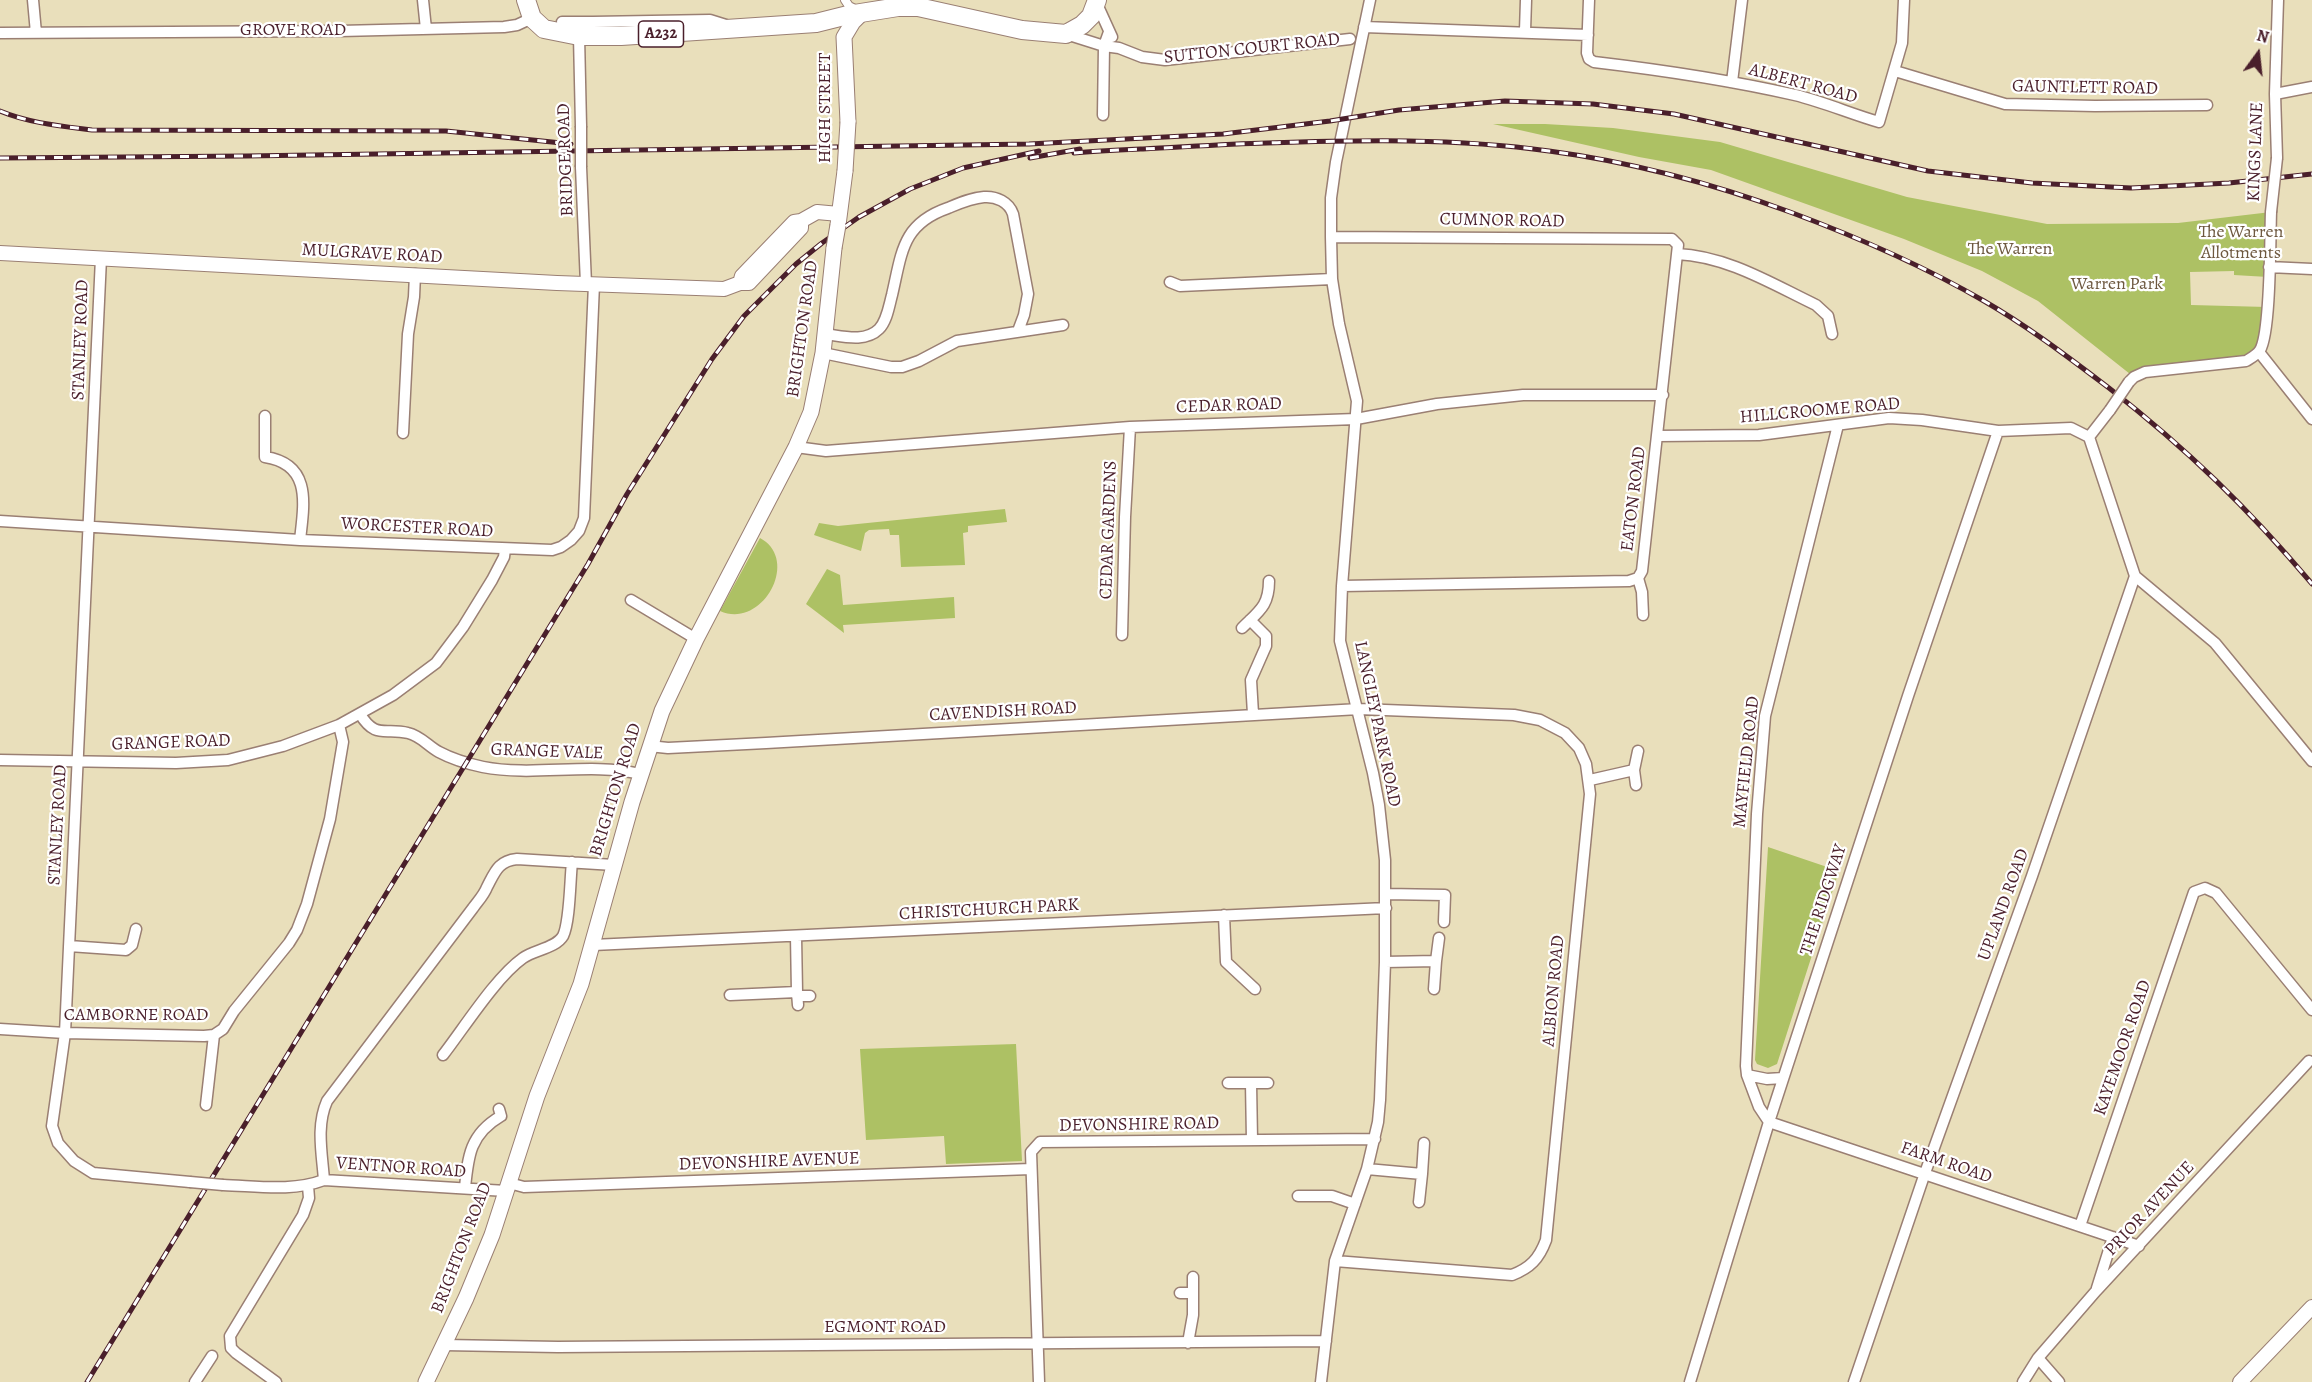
<!DOCTYPE html>
<html>
<head>
<meta charset="utf-8">
<style>
  body { margin:0 }
  #map { position:relative; width:2312px; height:1382px; overflow:hidden; background:#e9dfbb; font-family:Alegreya,serif }
  canvas { display:block }
  .north { position:absolute; left:2228px; top:24px; width:60px; height:60px; -webkit-text-stroke:4px #fff; paint-order:stroke; rotate:15deg; font-size:16px; font-weight:700; line-height:24px; text-align:center; color:#4a1f2b }
  .north::after { content:''; display:block; margin:auto; width:21px; height:27px; background:#4a1f2b; clip-path:polygon(50% 0,100% 100%,50% 72%,0 100%) }
</style>
</head>
<body>
<div id="map">
<canvas width="2312" height="1382"></canvas>
<div class="north">N</div>
</div>
<script>
const g = document.querySelector('canvas').getContext('2d');
g.lineJoin = 'round';
function fill(path, color) { g.fillStyle = color; g.fill(path, 'evenodd'); }
function stroke(path, color, width, dash) { g.strokeStyle = color; g.lineWidth = width; g.lineCap = dash ? 'butt' : 'round'; g.setLineDash(dash || []); g.stroke(path); }
function drawText(font, color, halo, rows, align = 'center') {
  g.font = font + ' Alegreya,serif'; g.lineWidth = 4.5; g.setLineDash([]); g.textBaseline = 'middle'; g.strokeStyle = halo; g.fillStyle = color; for (const [text, x, y, turn = 0] of rows) {
    g.save(); g.translate(x, y); g.rotate((+turn || 0) * Math.PI / 180); g.textAlign = isNaN(turn) ? turn : align; if (halo) g.strokeText(text, 0, 0); g.fillText(text, 0, 0); g.restore();
  }
}
const green = new Path2D(`
  M1493,124H1545L1613,128L1720,142L1907,197L2047,224L2178,223L2271,212L2268,277L2234,275V271L2190,272L2191,305L2267,307L2266,320L2252,356L2130,374L2038,301L1982,271L1904,239L1711,170L1639,157Z
  M1005,509L1007,522L968,526V532L963,533L965,565L901,567L899,535H890L889,529L869,530L865,533L861,551L814,535L819,523L838,526Z
  M760,538C801,560 762,630 720,611Z
  M827,569L840,575L843,605L954,597L955,618L843,625L844,633L806,604Z
  M1768,847L1839,871L1777,1064L1768,1068L1757,1064L1755,1060Z
  M1016,1044L1022,1161L946,1164L944,1136L866,1140L860,1049Z`);
const pedestrian = new Path2D(`
  M845,0L849,6L859,11`);
const minor = new Path2D(`
  M33,0L36,33
  M423,0L426,29
  M1589,0L1587,53L1589,59L1594,62C1662,70 1729,80 1795,95C1824,102 1851,114 1879,122L1902,43L1904,0
  M1097,4L1112,37
  M562,22H593
  M1364,27L1588,35
  M1525,31L1526,0
  M0,33L340,31L504,27L517,25L532,18
  M1066,34L1104,46L1119,48L1142,57L1165,60L1350,39
  M1895,71L2005,104L2095,106L2207,105
  M1732,82L1742,0
  M2275,94L2312,87
  M1103,115L1104,46L1109,32
  M581,126L579,36L593,22L710,20L726,25
  M2277,158L2275,94L2278,0
  M581,167L586,284
  M1331,237L1672,239L1678,245L1642,571L1638,578L1629,581L1342,586
  M1677,254C1727,256 1772,284 1816,305L1828,316L1832,334
  M101,258L65,1033L52,1126L58,1143L74,1161L93,1173L190,1182
  M2269,267L2312,269
  M1170,282L1180,286L1332,279
  M825,334C842,336 865,343 879,329C887,321 889,306 892,295C902,252 902,224 948,208C960,203 971,198 984,197C996,196 1009,202 1013,214L1028,294L1024,315L1018,331
  M2259,352L2312,419
  M823,353L891,367H902L919,361L957,341L1063,325
  M2129,382L2134,377L2145,372L2246,361C2251,358 2257,355 2260,350C2271,332 2270,237 2271,212
  M265,416V457C312,464 304,504 300,540
  M403,433L408,334L414,297L415,274
  M1658,436L1759,435L1889,418L1922,420L1998,431L2071,428L2089,437
  M2089,437L2110,410
  M796,447L826,451L1130,427L1356,419L1437,404L1523,395H1663
  M0,521L300,540L552,550L561,547L571,540L579,531L584,518L594,284
  M2135,576L2215,643L2312,761
  M1638,578L1642,592L1643,615
  M631,600L696,639
  M1250,620L1266,636V646L1251,680L1253,714
  M1242,628C1259,611 1269,606 1269,581
  M1122,635L1125,517L1130,427
  M360,714C376,740 385,727 408,733C421,736 428,746 439,752C452,759 469,764 483,767C535,777 589,762 640,774
  M649,746L668,748L766,743L1359,709L1514,715L1540,720L1565,733L1579,748L1586,764L1590,794L1546,1240C1539,1259 1530,1268 1512,1275L1335,1261
  M0,760L176,763L228,760L283,746L339,725L393,695L436,663L463,627L492,580L504,557L505,549
  M1634,770L1638,751
  M1590,780L1634,770L1636,785
  M1386,894L1445,895L1444,922
  M1224,915L1226,962L1255,989
  M593,945L1386,908
  M69,946L126,950L132,945L136,929
  M1436,961L1439,938
  M1385,962L1436,961L1434,989
  M797,992L798,1005
  M730,995L797,992L796,936
  M797,996H810
  M0,1029L65,1033L204,1036L214,1035L223,1029L234,1011L289,943L297,930L307,904L330,819L343,742L339,725
  M443,1055C464,1028 496,977 523,958C534,950 556,948 563,936C570,922 570,880 572,862
  M1747,1075L1759,1107L1769,1122L2139,1246
  M1783,1078L1767,1079L1747,1075L1746,1066L1757,814L1765,716L1838,425
  M1228,1083H1251
  M206,1105L214,1035
  M1252,1140L1251,1083H1268
  M1367,1169L1422,1174L1424,1143
  M324,1180C322,1153 316,1126 327,1101L473,908C478,901 484,895 487,887C495,872 498,861 517,859L614,865
  M509,1183L524,1187L582,1185L1031,1169
  M223,1185C257,1186 292,1192 324,1180L506,1191
  M465,1188C468,1156 470,1134 501,1116L499,1109
  M1298,1196H1332L1355,1204
  M1419,1202L1422,1174
  M2080,1226L2194,892L2205,888L2216,893L2312,1010
  M2097,1288L2113,1237
  M1180,1293H1193V1315L1188,1343
  M1193,1293V1277
  M444,1345L558,1347L1326,1341
  M195,1382L212,1356
  M276,1382L236,1353L231,1348L230,1336L303,1215L309,1198L308,1186
  M1039,1382L1031,1152L1040,1142L1375,1139
  M1321,1382L1335,1261L1367,1169L1378,1122L1380,1100L1385,962V860L1379,805L1373,773L1340,641L1342,586L1357,401L1339,324L1332,279L1331,237V198L1336,162L1370,0
  M1690,1382L1769,1122L1908,696L1998,431
  M1854,1382L1925,1173L2032,876L2135,576L2089,437
  M2023,1382L2038,1358
  M2059,1382L2038,1358L2096,1291L2309,1061`);
const tertiary = new Path2D(`
  M0,253L557,283L724,289L740,283H749L801,228V221
  M740,283L742,276L794,222L801,221L817,212L839,214
  M2240,1382L2312,1307`);
const secondary = new Path2D(`
  M848,122L844,37L853,22L862,13
  M838,225L845,171
  M426,1382L466,1298L492,1235L537,1096L581,984L632,802L662,711L696,639L796,447L811,412L823,353L834,248`);
const trunk = new Path2D(`
  M526,0L532,18L544,29L579,36H621L816,23L848,15L898,7H918L1022,30L1066,34L1082,25L1091,16L1097,0`);
const rail = new Path2D(`
  M0,111C29,123 61,126 92,130L446,131L571,144
  M1074,153C1096,151 1120,150 1143,149C1184,147 1225,144 1267,143C1361,140 1455,138 1549,151C1632,162 1711,183 1790,212C1857,237 1922,265 1984,301C2029,327 2068,357 2109,388C2187,449 2248,508 2312,584
  M0,158L246,156L1029,144L1223,134L1330,121L1399,110L1505,101L1593,104L1674,114L1928,171L2032,183L2131,188L2229,183L2312,174
  M1030,158L1080,149
  M87,1382L588,564L627,494L712,359L744,316L796,264L822,243L859,217L910,189L963,168L1039,151`);
const minorBridge = new Path2D(`
  M581,126V167
  M2271,212L2277,158
  M2110,410L2129,382
  M190,1182L223,1185`);
const secondaryBridge = new Path2D(`
  M845,171L848,122
  M834,248L838,225`);
const shields = [
  [661,34,45]
];
const shieldNames = [
  ["A232",661,34]
];
const streetNames = [
  ["GROVE ROAD",293,31],
  ["SUTTON COURT ROAD",1252,49,-6],
  ["ALBERT ROAD",1803,84,15],
  ["GAUNTLETT ROAD",2085,88,1],
  ["HIGH STREET",826,108,-90],
  ["KINGS LANE",2256,152,-88],
  ["BRIDGE ROAD",566,160,-92],
  ["CUMNOR ROAD",1502,221,1],
  ["MULGRAVE ROAD",372,254,3],
  ["BRIGHTON ROAD",803,329,-82],
  ["STANLEY ROAD",81,340,-88],
  ["CEDAR ROAD",1229,406,-2],
  ["HILLCROOME ROAD",1820,411,-5],
  ["EATON ROAD",1634,499,-83],
  ["WORCESTER ROAD",417,528,3],
  ["CEDAR GARDENS",1109,530,-88],
  ["CAVENDISH ROAD",1003,712,-3],
  ["LANGLEY PARK ROAD",1377,724,78],
  ["GRANGE ROAD",171,743,-2],
  ["GRANGE VALE",547,752,2],
  ["MAYFIELD ROAD",1747,762,-84],
  ["BRIGHTON ROAD",616,790,-73],
  ["STANLEY ROAD",58,825,-87],
  ["THE RIDGWAY",1824,900,-72],
  ["UPLAND ROAD",2004,905,-70],
  ["CHRISTCHURCH PARK",989,910,-3],
  ["ALBION ROAD",1554,991,-85],
  ["CAMBORNE ROAD",136,1016],
  ["KAYEMOOR ROAD",2123,1048,-71],
  ["DEVONSHIRE ROAD",1139,1125,-1],
  ["DEVONSHIRE AVENUE",769,1162,-2],
  ["FARM ROAD",1946,1163,19],
  ["VENTNOR ROAD",401,1168,4],
  ["PRIOR AVENUE",2150,1209,-47],
  ["BRIGHTON ROAD",462,1248,-69],
  ["EGMONT ROAD",885,1328]
];
const parkNames = [
  ["The Warren",2241,233],
  ["Allotments",2241,254],
  ["The Warren",2010,250],
  ["Warren Park",2117,285]
];
fill(green, '#adc164');
stroke(pedestrian, '#9a7f73', 10);
stroke(minor, '#9a7f73', 13);
stroke(tertiary, '#9a7f73', 16);
stroke(secondary, '#9a7f73', 17);
stroke(trunk, '#9a7f73', 20);
stroke(pedestrian, '#fff', 8);
stroke(minor, '#fff', 10);
stroke(tertiary, '#fff', 14);
stroke(secondary, '#fff', 15);
stroke(trunk, '#fff', 18);
stroke(rail, '#4a1f2b', 5);
stroke(rail, '#fff', 3, [9]);
stroke(minorBridge, '#9a7f73', 13, []);
stroke(secondaryBridge, '#9a7f73', 17, []);
stroke(minorBridge, '#fff', 10);
stroke(secondaryBridge, '#fff', 15);
for (const [x, y, w] of shields) { const box = new Path2D(); box.roundRect(x - w / 2, y - 13, w, 26, 4.5); g.fillStyle = '#fff'; g.fill(box); stroke(box, '#4a1f2b', 1.5); }
drawText('bold 16px', '#4a1f2b', null, shieldNames);
drawText('18px', '#4a1f2b', '#fff', streetNames);
drawText('18px', '#6d583f', '#fff', parkNames);
</script>
</body>
</html>
